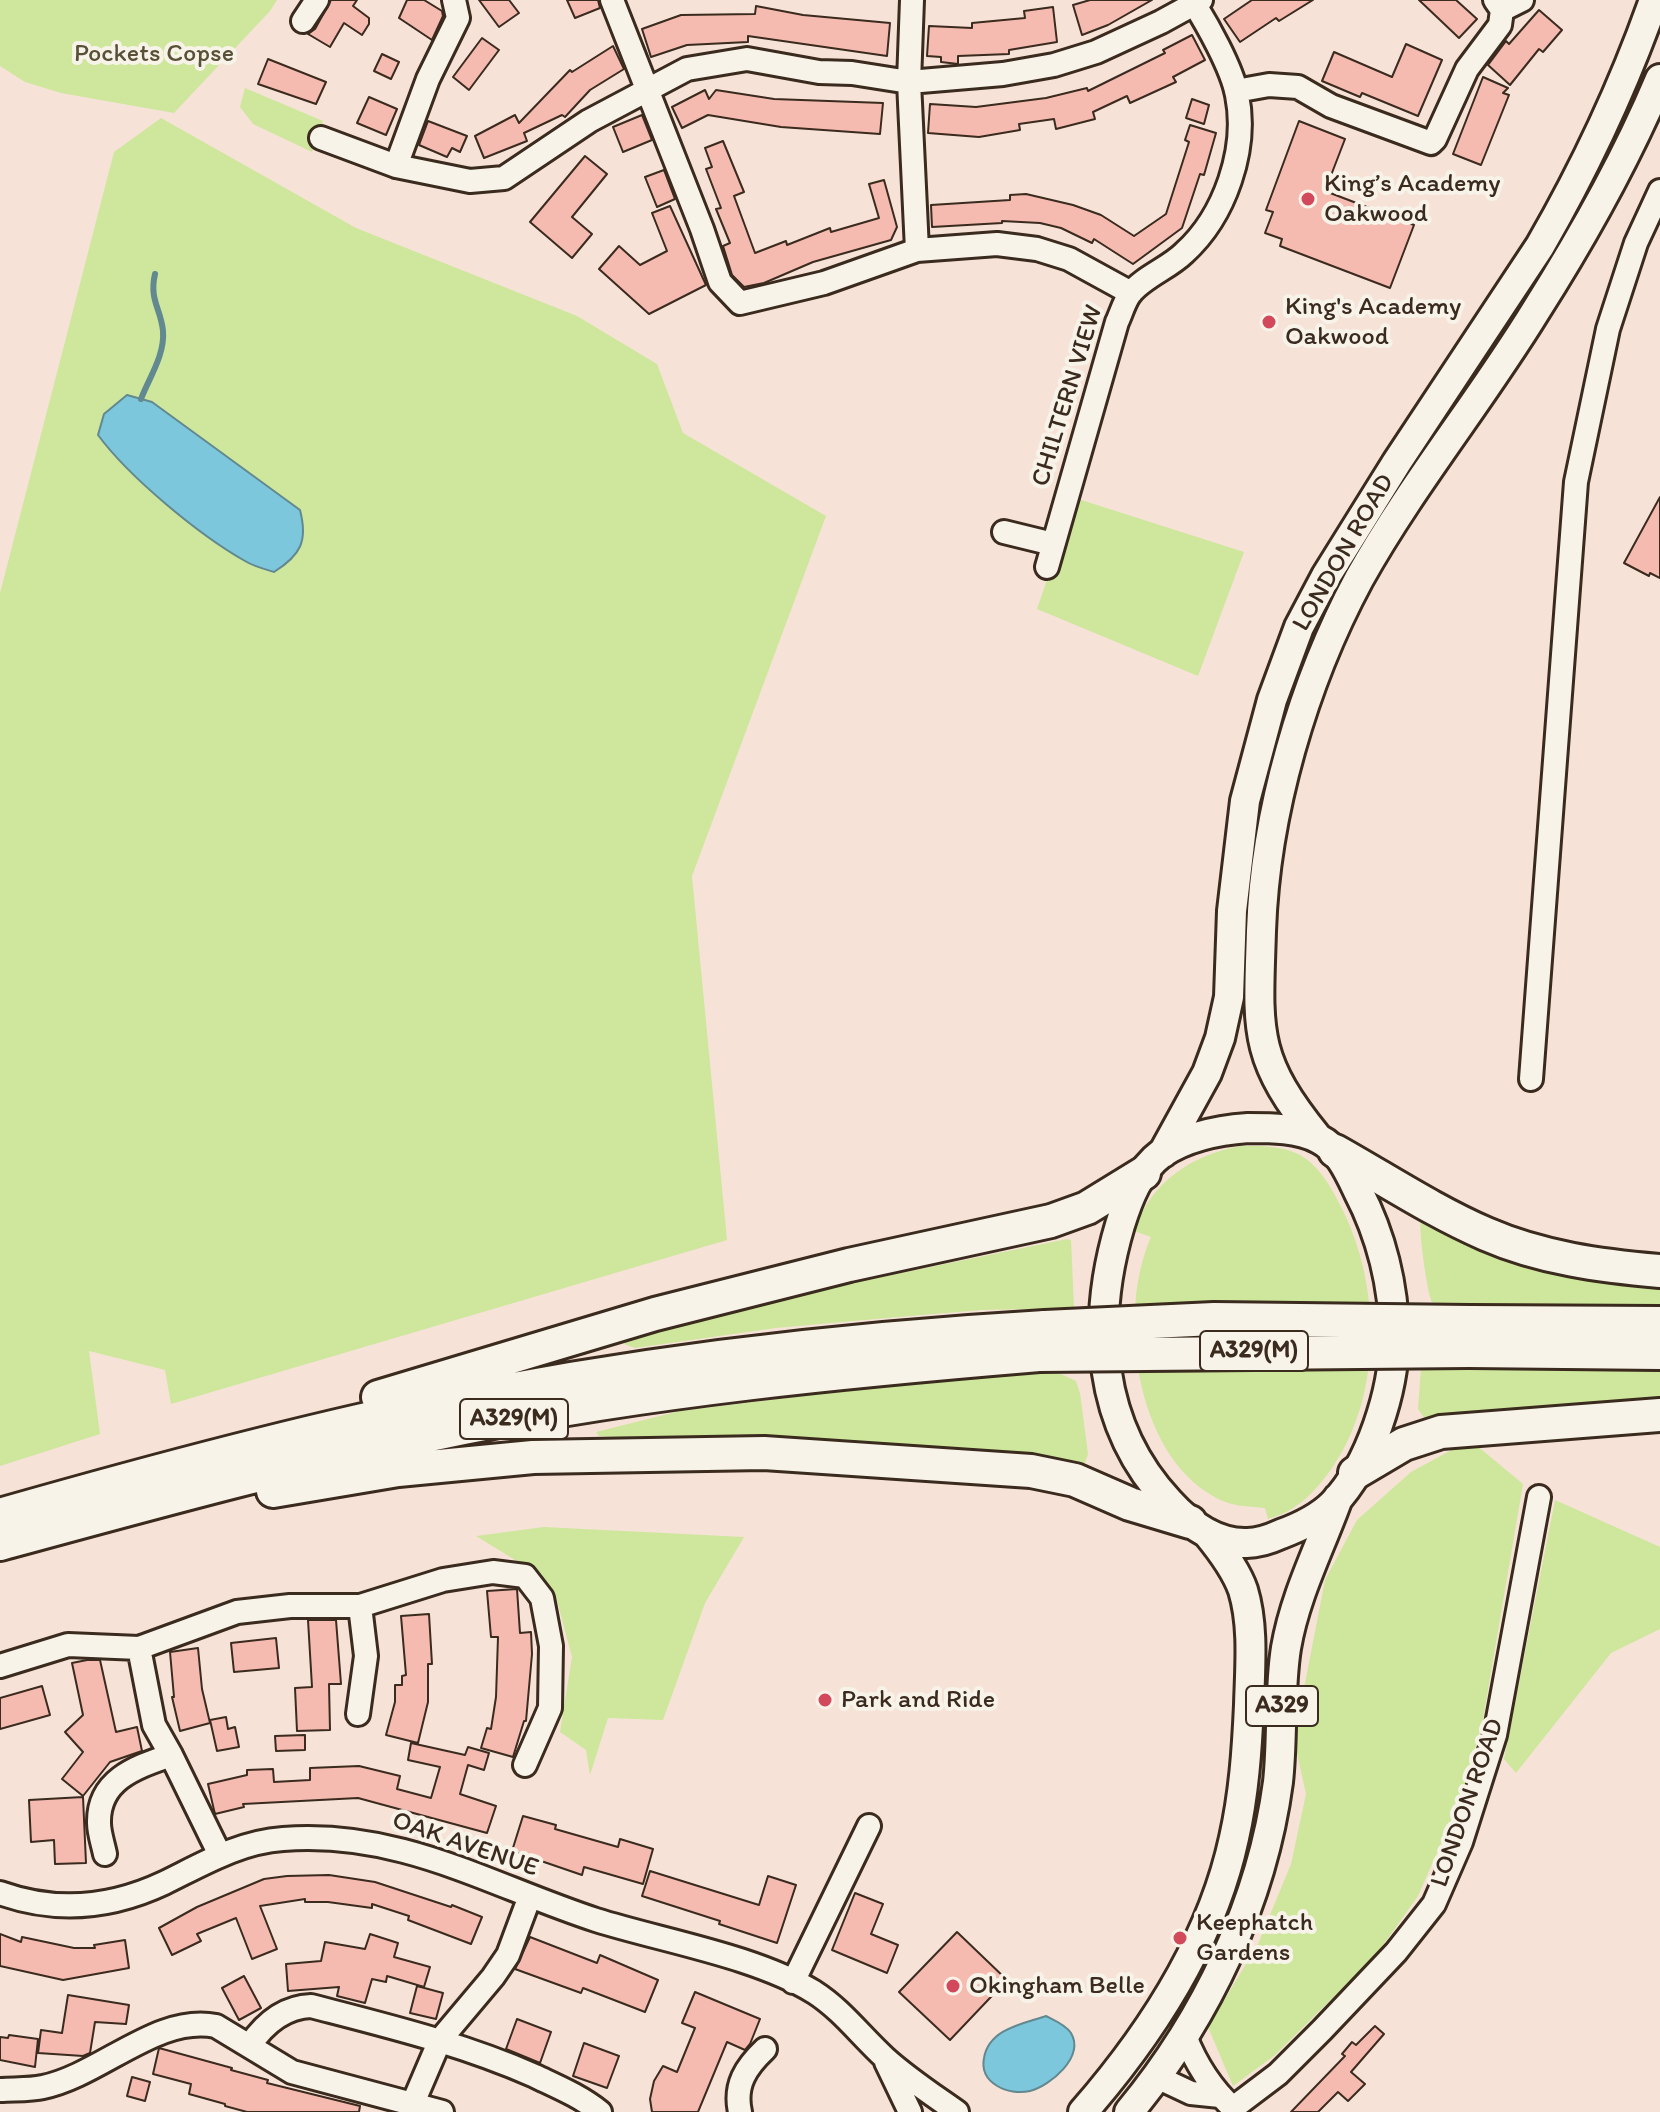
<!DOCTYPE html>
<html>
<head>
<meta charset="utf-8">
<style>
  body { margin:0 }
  canvas { display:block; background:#f6e2d7 }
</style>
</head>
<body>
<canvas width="1660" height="2112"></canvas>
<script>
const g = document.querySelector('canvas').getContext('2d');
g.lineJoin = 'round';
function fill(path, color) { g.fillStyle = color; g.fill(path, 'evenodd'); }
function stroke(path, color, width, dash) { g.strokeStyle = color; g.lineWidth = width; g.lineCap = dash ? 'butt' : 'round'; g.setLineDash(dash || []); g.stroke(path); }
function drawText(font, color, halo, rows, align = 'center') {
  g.font = font + ' Itim,sans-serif'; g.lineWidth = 8; g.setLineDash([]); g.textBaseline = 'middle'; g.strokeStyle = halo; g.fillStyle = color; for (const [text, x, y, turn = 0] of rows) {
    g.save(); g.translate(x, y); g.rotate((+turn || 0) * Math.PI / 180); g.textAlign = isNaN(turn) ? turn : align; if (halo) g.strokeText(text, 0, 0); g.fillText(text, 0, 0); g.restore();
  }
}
const green = new Path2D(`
  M0,0H277L270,11L174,113L61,93L25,82L0,66Z
  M245,88L323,121L312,152L253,124L240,107Z
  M161,118L356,228L577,316L657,364L683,433L826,516L692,876L727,1240L171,1404L165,1370L89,1351L100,1434L0,1466V593L114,152Z
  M1075,498L1244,552L1198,676L1037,609Z
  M1240,1146C1260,1146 1281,1145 1300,1155C1318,1165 1329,1184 1338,1201C1382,1282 1384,1395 1330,1471C1314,1493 1295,1512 1268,1519L1265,1508C1246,1506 1231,1507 1213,1496C1135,1452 1117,1313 1151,1237L1134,1231C1151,1182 1190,1156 1240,1146Z
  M1421,1219L1469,1245L1533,1267L1660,1284V1308L1439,1305L1432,1302C1427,1292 1418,1227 1421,1219Z
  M1067,1239L1071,1240L1074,1308L982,1310L887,1318L776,1328L635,1348L624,1344L630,1338L818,1290Z
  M1421,1368L1660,1370V1403L1425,1419L1418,1409Z
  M1030,1373L1061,1374L1076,1381L1080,1393L1088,1454L1085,1463L1078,1468C959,1442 837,1442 715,1439C675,1437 640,1440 599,1436L596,1432L680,1411L885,1386Z
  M1470,1440L1523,1484L1483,1719L1462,1796L1418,1896L1376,1955L1275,2055L1233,2086L1208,2027L1258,1944L1291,1864L1306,1794L1294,1740L1325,1580L1357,1520L1411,1472Z
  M1555,1500L1660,1547V1629L1611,1653L1516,1773L1504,1759Z
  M544,1527L744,1537L705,1603L663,1720L608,1718L590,1775L586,1750L560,1732L572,1657L556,1597L533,1571L476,1536Z`);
const water = new Path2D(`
  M127,395L152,402L300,510C308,541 301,555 274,572C264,569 253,566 245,561C199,535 129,477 98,435L104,414Z
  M1046,2016C1054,2020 1066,2025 1071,2033C1085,2057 1050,2086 1030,2091C1008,2096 979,2083 984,2058C989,2029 1022,2024 1046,2016Z`);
const stream = new Path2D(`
  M141,399C149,378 165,355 163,331C161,309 149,300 155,274`);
const building = new Path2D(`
  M331,0H357L353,6L369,18V24L362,35L344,23L330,47L308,34L315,29Z
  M407,0H424L442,11L443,16L432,40L399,18Z
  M479,0H509L519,13L499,27Z
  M567,0H598L600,8L575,18Z
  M1090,0H1152L1108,25L1082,35L1073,5Z
  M1252,0H1313L1279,21L1276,18L1240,42L1224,19Z
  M1419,0H1456L1477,19L1459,38Z
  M756,6L803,15L890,23L887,56L748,36V42L687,45L651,57L642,29L681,15L755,14Z
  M1053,7L1057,42L1009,50V54L958,56V64L941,62V57L927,56L929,26L972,28V23L1025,18L1024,11Z
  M1539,10L1562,30L1543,52L1539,49L1510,85L1488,65L1506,41L1509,44Z
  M1192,35L1205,60L1173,77L1176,82L1130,103L1127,96L1093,112L1095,119L1056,129L1054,119L1019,124L1020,130L979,137L928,133L930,104L976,107L1046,98L1087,88L1088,91L1165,53L1163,50Z
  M482,38L499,50L469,90L453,77Z
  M1406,44L1442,60L1418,116L1362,93L1360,97L1322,81L1334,52L1392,77Z
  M613,46L624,69L590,90L565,117L562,115L524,133L527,141L484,158L475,136L515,115L519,123L570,70L572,72Z
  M382,54L399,62L391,79L374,71Z
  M268,59L326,82L316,104L258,84Z
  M1483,77L1508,88L1503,93L1509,95L1481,165L1453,154Z
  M705,90L709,99L716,90L774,99L883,103L880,134L781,127L708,115L682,128L672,107Z
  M369,97L397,109L386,135L357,123Z
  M1192,99L1209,105L1204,124L1186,118Z
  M642,115L652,140L623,152L613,127Z
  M428,121L467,136L460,152L452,148L447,157L419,145Z
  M1299,121L1345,139L1325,191L1414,225L1390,288L1280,246L1282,239L1265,233L1273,212L1266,210Z
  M1190,125L1216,133L1204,175L1200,174L1182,228L1133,264L1094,239L1092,243L1061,228L1040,223L1002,221V223L932,227L931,205L1010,200V195L1026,194L1073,205L1101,215L1134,236L1166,214L1189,142L1185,140Z
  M723,141L744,192L734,196L755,253L786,241L787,245L830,228L831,232L879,218L869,184L884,180L897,227L891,240L813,262L764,283L744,287L732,275L723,246L730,243L716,209L721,208L706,169L712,167L705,148Z
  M585,156L607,174L572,217L592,234L572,258L530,222Z
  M664,170L675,199L657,207L645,177Z
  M670,206L706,285L649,314L599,269L619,246L640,265L667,251L652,213Z
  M1660,497V578L1650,573L1649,576L1624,563Z
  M517,1589L520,1633L531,1632L532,1654L526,1721H524L513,1757L481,1748L487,1728L491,1729L496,1697L498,1637H491L487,1591Z
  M429,1614L432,1664H428V1702L418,1743L386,1735L395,1702V1685H402V1676L406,1675L401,1616Z
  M308,1620H336L341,1684H329L330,1730L297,1731L295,1688L312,1687Z
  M276,1638L279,1668L234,1672L231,1643Z
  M198,1648L202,1689L210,1723L180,1731L172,1697H174L170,1652Z
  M87,1660H100L116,1732L137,1727L142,1751L110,1762L83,1796L62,1779L83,1752L65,1732L83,1715L72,1663Z
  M42,1686L50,1715L0,1729V1698Z
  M226,1717L228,1729L235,1727L239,1747L217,1751L210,1720Z
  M305,1735V1750L276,1751L275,1736Z
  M411,1743L465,1755L468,1747L489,1753L484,1770L468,1765L460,1794L496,1806L487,1833L358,1798L243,1804L244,1807L215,1814L214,1810L208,1784L247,1775V1770L273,1769L274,1782L310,1780V1768L359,1766L400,1776L397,1789L431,1798L440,1767L408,1760Z
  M83,1797L86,1863L55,1864L54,1840L31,1842L29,1800Z
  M523,1816L556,1825L555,1829L618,1847L620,1839L653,1849L643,1884L584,1867L582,1875L512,1851Z
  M650,1871L759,1905L768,1876L796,1885L777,1943L719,1924L720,1921L642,1896Z
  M329,1875L375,1882L451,1907L452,1905L482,1917L471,1944L408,1920L409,1916L372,1904V1908L328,1902H305V1899L260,1906L277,1949L252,1959L236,1918L197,1934L201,1941L172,1955L159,1928L197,1907L264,1879L287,1876Z
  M855,1893L883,1904L871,1934L898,1945L887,1973L832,1950Z
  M957,1932L1007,1980L950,2040L899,1992Z
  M0,1934L21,1942L22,1937L74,1948H95L94,1945L125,1940L129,1968L63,1980L0,1966Z
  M370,1934L398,1943L394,1957L430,1967L424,1987L387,1976L386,1982L372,1979L365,2003L337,1996L339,1987L288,1991L286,1964L321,1961L325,1942L365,1949Z
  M530,1937L597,1963L600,1955L658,1980L645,2012L583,1988L581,1993L515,1969Z
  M244,1976L261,2008L239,2020L222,1988Z
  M417,1986L443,1993L436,2019L410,2013Z
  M695,1992L760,2019L750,2044L745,2050L727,2042L698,2112H652L650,2099L654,2081L663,2066L677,2072L695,2028L682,2023Z
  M68,1995L129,2005L126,2024L95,2022L90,2053L83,2056L38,2053L41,2030L62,2033Z
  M517,2019L551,2032L540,2063L506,2049Z
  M1375,2026L1384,2034L1351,2072L1365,2084L1348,2101L1338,2092L1318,2112H1291L1345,2056L1342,2054L1352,2042L1356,2045Z
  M9,2035L38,2039L35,2067L0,2060V2037L8,2038Z
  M584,2043L619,2056L607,2088L573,2076Z
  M159,2048L232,2068L231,2070L268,2080L267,2083L360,2106L359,2112H247L225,2106V2104L189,2094L191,2084L153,2074Z
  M132,2077L150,2082L145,2101L127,2096Z`);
const minor = new Path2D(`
  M612,0L702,229L720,282L740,303L824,283L917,250L997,244L1037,249L1069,259L1131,293
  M912,0L909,82L917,250
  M1502,10L1522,0
  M303,21L317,0
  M1236,91L1269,85L1298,87L1331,106L1431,143L1435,139L1467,69L1500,25L1502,10L1495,0
  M321,138L396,166L470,181L504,178L589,121L687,69L747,59L819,72L852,73L909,82L1003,74L1054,65L1096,52L1161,22L1201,0
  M396,166L428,79L458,18L454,0
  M1004,532L1053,544
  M1047,567L1117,322C1121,314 1124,302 1130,294C1143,277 1169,268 1184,253C1225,216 1248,149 1237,95C1232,68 1207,24 1192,0
  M1531,1079L1576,482L1608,329L1636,243L1660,191
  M139,1648L154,1725L171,1755L220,1855
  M0,1666L68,1645L139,1648L237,1612L290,1606H360L443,1580L493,1572L525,1576L542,1598L551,1646L550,1708L525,1765
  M358,1714L366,1656L360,1606
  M105,1854C103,1844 99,1833 99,1823C98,1779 137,1767 171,1755
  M0,1893C56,1913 111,1908 164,1883C203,1864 239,1842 283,1839C401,1830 489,1885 596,1920C663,1941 755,1956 814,1992C842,2010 860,2035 885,2058C907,2078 933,2095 957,2112
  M793,1982L869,1826
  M1185,2036C1196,2064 1210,2087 1233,2108L1278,2074L1322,2030L1396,1952L1434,1904L1461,1842L1495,1735L1539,1497
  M250,2045C265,2023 284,2007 311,2006C388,2026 463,2044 535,2076C558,2087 580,2096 600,2112
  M886,2062L910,2112
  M1157,2077L1191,2093L1220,2096
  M0,2090C14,2089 30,2090 43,2087C101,2075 157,2014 216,2026L292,2072L442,2112
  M413,2103L440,2040L493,1977L508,1955L530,1896
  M740,2112C734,2085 746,2067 765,2049`);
const major = new Path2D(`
  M1248,1128C1271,1128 1299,1128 1319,1139C1339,1149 1349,1172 1358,1191C1381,1235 1394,1286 1394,1336C1395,1389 1370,1466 1333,1504C1319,1518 1300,1527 1281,1534C1270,1539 1259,1543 1247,1543C1216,1544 1189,1524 1169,1502C1097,1425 1091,1322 1120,1225C1128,1199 1139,1170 1162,1153C1186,1137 1220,1130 1248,1128Z
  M1317,1137C1252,1057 1258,1030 1261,931C1265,813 1303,683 1359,579C1411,486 1479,403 1535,312C1582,238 1626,160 1660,79
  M1163,1153L1207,1073L1220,1038L1229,997L1232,911L1245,801L1272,700L1299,627L1326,576L1397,462L1540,246C1585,168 1624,85 1654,0
  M1083,2112C1151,2034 1212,1940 1234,1838C1244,1794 1247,1749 1249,1705C1250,1668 1254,1626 1243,1590C1236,1570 1221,1550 1207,1533
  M1129,2112C1206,2019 1262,1902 1278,1782C1283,1737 1279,1692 1286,1648C1295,1595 1320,1548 1338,1498`);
const highway = new Path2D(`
  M1335,1151C1385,1179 1433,1211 1486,1234C1541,1258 1601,1266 1660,1271
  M1470,1322L1660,1323
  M1469,1351L1660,1353
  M378,1397L655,1314L849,1265L1051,1221L1087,1208L1144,1173
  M1355,1473L1404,1444L1441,1432L1660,1415
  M273,1491L398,1470L533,1457L764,1453L1031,1471L1075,1480L1130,1504L1190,1522
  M0,1515C140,1475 280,1437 422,1407C627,1364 836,1339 1045,1327
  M0,1544C154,1502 307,1460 463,1428C653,1390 846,1371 1039,1355`);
const highwayBridge = new Path2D(`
  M1045,1327L1214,1319L1470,1322
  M1039,1355L1469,1351`);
const markers = [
  [1308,199,8,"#d1495b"],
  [1269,322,8,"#d1495b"],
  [825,1700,8,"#d1495b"],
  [1180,1938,8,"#d1495b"],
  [953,1986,8,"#d1495b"]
];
const shields = [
  [1254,1351,108],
  [514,1419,108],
  [1282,1706,72]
];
const shieldNames = [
  ["A329(M)",1254,1351],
  ["A329(M)",514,1419],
  ["A329",1282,1706]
];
const parkNames = [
  ["Pockets Copse",154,54]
];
const poiNames = [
  ["King’s Academy",1324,184],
  ["Oakwood",1324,214],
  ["King's Academy",1285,307],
  ["Oakwood",1285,337],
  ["Park and Ride",841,1700],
  ["Keephatch",1196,1923],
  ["Gardens",1196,1953],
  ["Okingham Belle",969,1986]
];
const streetNames = [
  ["CHILTERN VIEW",1068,396,-73],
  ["LONDON ROAD",1344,553,-60],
  ["LONDON ROAD",1468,1803,-71],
  ["OAK AVENUE",465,1845,19]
];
fill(green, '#cee79d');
fill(water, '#7cc7dc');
stroke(water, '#628890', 2);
stroke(stream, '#628890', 6);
fill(building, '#f5bbb0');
stroke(building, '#3b2a1e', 2);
stroke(minor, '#3b2a1e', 28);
stroke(major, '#3b2a1e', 34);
stroke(highway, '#3b2a1e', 38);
stroke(minor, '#f7f3e8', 22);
stroke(major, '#f7f3e8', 28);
stroke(highway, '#f7f3e8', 32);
stroke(highwayBridge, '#3b2a1e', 38, []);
stroke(highwayBridge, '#f7f3e8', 32);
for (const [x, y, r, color] of markers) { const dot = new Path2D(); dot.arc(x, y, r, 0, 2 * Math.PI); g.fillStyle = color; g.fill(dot); stroke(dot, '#f7f3e8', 3); }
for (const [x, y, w] of shields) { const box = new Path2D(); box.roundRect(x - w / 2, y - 20, w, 40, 6); g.fillStyle = '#f7f3e8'; g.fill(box); stroke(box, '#3b2a1e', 2); }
drawText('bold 24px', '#3b2a1e', null, shieldNames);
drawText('26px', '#585037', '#f7f3e8', parkNames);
drawText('26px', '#3b2a1e', '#f7f3e8', poiNames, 'left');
drawText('26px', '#3b2a1e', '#f7f3e8', streetNames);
</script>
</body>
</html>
